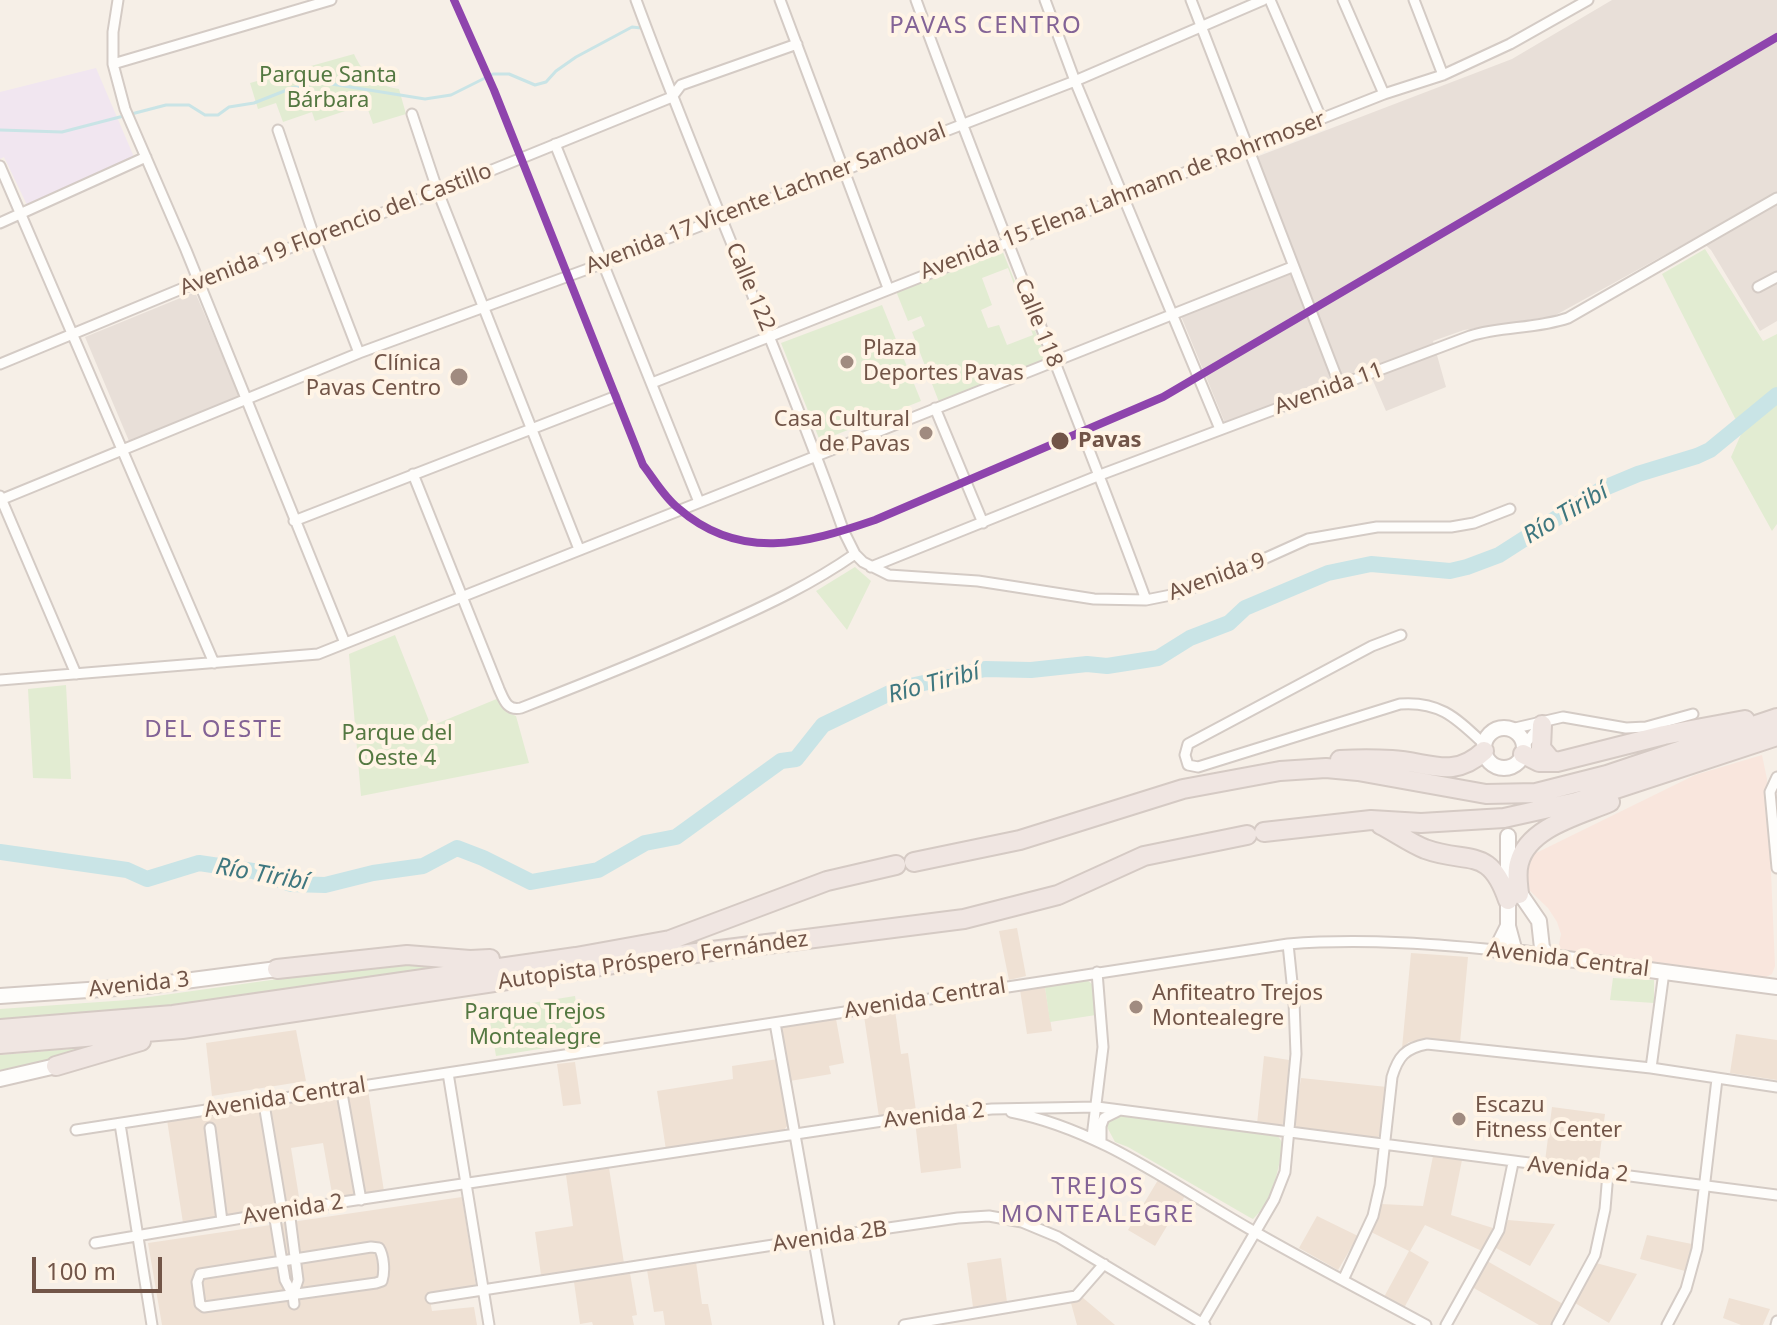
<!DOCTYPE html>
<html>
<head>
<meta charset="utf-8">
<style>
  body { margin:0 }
  #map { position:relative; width:1777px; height:1325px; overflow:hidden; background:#f6efe7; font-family:"Noto Sans",sans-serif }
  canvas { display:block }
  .scale { position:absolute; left:32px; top:1257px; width:130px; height:36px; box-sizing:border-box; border:4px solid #725548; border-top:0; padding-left:10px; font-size:24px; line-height:28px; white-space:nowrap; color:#725548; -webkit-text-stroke:6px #fff4e6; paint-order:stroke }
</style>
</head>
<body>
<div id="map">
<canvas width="1777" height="1325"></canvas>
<div class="scale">100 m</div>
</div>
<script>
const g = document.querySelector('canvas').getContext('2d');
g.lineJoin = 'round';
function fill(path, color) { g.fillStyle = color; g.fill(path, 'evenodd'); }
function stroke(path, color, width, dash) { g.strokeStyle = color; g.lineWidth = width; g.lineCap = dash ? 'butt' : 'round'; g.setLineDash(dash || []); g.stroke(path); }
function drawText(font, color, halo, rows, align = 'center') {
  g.font = font + ' "Noto Sans",sans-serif'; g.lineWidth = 8; g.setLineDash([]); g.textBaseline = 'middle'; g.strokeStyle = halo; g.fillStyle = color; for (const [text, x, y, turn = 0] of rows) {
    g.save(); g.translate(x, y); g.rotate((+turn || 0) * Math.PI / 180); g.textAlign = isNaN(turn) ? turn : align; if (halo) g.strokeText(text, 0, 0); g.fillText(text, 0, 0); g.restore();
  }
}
const residential = new Path2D(`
  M1017,928L1026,976L1009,980L999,931Z
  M1411,953L1468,957L1460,1043L1427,1039L1409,1042L1402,1048Z
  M1045,987L1052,1031L1027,1034L1020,990Z
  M895,1010L901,1054L908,1053L916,1111L879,1117L864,1016Z
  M836,1019L844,1063L829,1066L831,1074L790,1081L782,1027Z
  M296,1030L306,1081L212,1096L206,1043Z
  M1736,1034L1777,1040V1080L1730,1073Z
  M1264,1056L1289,1060L1286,1121L1279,1127L1257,1124Z
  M778,1059L788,1125L782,1132L666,1150L657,1091L733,1079L732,1066Z
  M575,1062L581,1104L563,1106L557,1064Z
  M1301,1078L1387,1087L1379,1136L1375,1139L1301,1130L1297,1127L1294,1123Z
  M368,1090L384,1191L333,1199L323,1143L291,1148L300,1203L183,1223L167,1120Z
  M1552,1107L1605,1114L1598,1168L1545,1161Z
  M956,1117L961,1168L921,1173L915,1121Z
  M1433,1156L1462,1160L1451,1215L1493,1228L1482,1251L1425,1225L1410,1251L1429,1262L1404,1308L1384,1297L1409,1251L1371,1232L1381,1204L1423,1206Z
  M609,1168L624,1263L541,1275L535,1232L573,1226L566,1175Z
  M1158,1180L1185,1196L1155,1246L1128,1230Z
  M462,1197L476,1286L429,1294L432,1311L474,1307L477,1325H162L148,1243Z
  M1317,1216L1358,1236L1338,1270L1299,1248Z
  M1508,1220L1555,1224L1530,1266L1494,1247Z
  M1647,1235L1692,1244L1685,1271L1640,1259Z
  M1001,1258L1007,1302L973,1307L967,1263Z
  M1487,1261L1563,1304L1551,1325H1539L1472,1287Z
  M696,1262L702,1304H708L712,1325H665L663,1311L654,1312L647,1270Z
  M1596,1263L1637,1274L1609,1323L1575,1303Z
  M630,1273L637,1315L632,1316L634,1325H593L592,1322L580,1324L574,1282Z
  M1082,1297L1115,1325H1077L1071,1303Z
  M1729,1298L1770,1309L1763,1325H1741L1723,1318Z`);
const commercial = new Path2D(`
  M1762,755L1767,779L1775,966L1772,974L1762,979L1558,949L1561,934L1557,922L1548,908L1528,889L1527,865L1532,855L1695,775Z`);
const industrial = new Path2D(`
  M1612,0H1777V321L1760,331L1711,250L1697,237L1554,316L1464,330L1433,341L1446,387L1386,411L1368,369L1225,423L1181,316L1298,271L1251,159L1512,59Z
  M195,292L240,397L129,441L85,337Z`);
const education = new Path2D(`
  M96,68L134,157L27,205L4,157L0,159V92Z`);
const green = new Path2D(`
  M354,54C363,74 377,86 399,89L406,114L373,124L366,104L315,121L312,112L283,122L276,103L258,109L250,83Z
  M1705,249L1763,341L1777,334V524L1772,531L1731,457L1742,432L1662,274Z
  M1002,250L1047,360L939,402L912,332L925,326L921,316L908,321L896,291ZM1008,268L1033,335L1007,345L999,325L988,328L981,310L992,305L982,278Z
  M882,305L921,401L820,441L781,343Z
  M855,567L871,581L847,630L816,591Z
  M395,635L431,726L499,698L506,712L516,716L529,763L361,796L349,654Z
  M66,685L71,779L33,778L28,689Z
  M411,963L437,967L433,970L129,1016L0,1025V1009L128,1000L314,974L326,969Z
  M1613,978L1654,980V1003L1610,1000Z
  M1087,980L1092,984L1096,1015L1050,1022L1045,987Z
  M575,996L582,1042L496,1056L488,1010Z
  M93,1047L23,1067L0,1070V1055Z
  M1114,1116H1140L1278,1136L1283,1144C1278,1171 1274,1199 1253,1219L1249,1217L1128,1147L1115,1142L1106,1125Z`);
const stream = new Path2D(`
  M0,130L62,132L166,105H189L205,115H218L229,107L254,103L292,88L319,82L425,99L451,95L493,74H509L535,85L546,82L556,71L576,57L632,27L641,28`);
const river = new Path2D(`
  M0,852L127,870L147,879L199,863L253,871L291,884L325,885L373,873L423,866L457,848L483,858L531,882L598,870L645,843L676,837L781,761L796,759L823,725L896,690L915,685L985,669L1031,670L1087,664L1107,666L1158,658L1190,638L1229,623L1245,608L1328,573L1371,564L1450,571L1467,567L1499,555L1602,489L1638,474L1697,456L1710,450L1777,395`);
const street = new Path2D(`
  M118,0L113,32V64L125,109L186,250L345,643
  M636,0C702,179 780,353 844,532L855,554L863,562L889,575L978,581L1094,599L1146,600L1176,594L1237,571L1308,539L1377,527H1451L1474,523L1510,509
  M780,0L888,288
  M916,0C989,202 1072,399 1146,600
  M1045,0L1075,81L1220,429
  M1191,0L1340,386
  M1270,0L1321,118
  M1343,0L1384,94
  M1414,0L1443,75
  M113,64L331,0
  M412,114L438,192L579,549
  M278,130L315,239L359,353
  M555,144L699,502
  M0,166L214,663
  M0,223L146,157
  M1758,287L1777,277
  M0,364L186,287L438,192L672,97L681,85L797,44
  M652,383L1384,94L1443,75L1510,44L1588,0
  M935,408L983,523
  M413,474L499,689C504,700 507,711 521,708C588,682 654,656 720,626C767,605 812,584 855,554
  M0,496L76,674
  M0,500L359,353L604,263L1075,81L1263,0
  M294,521L614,397
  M871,567L1100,475L1470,336C1502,326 1536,329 1568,318L1777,198
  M1401,635L1372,646L1188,744L1185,755L1188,765L1198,767L1400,704C1440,701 1456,718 1484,744
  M0,680L318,654L1292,267
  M1511,729L1563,717L1626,728L1646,727L1693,714
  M1524,745L1539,727
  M1777,777L1770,792L1777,868
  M775,1023L829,1325
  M1651,1068L1664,972
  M448,1073L489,1325
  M343,1099L361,1200
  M265,1110L282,1211
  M1011,1112C1102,1130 1175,1187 1255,1232C1311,1264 1369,1294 1426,1325
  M120,1124L152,1325
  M210,1128L222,1221
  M76,1130L1288,944C1364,938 1439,944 1515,952
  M1092,1137L1103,1047L1097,972
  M1101,1142V1126L1104,1118L1118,1111
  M289,1210L298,1280L293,1295
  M274,1213L285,1280L293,1295L294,1304
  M95,1243L289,1210L909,1117L992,1109L1097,1107L1777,1195
  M371,1247L379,1248C384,1256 385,1272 382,1281L376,1283L204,1307L200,1304L197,1282L200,1274Z
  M1343,1280L1373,1216L1380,1185L1392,1077C1398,1057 1405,1048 1427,1044L1651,1068L1777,1087
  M431,1298L812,1239L958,1218L989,1216L1022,1222L1058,1237L1205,1325
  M904,1325L1076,1296L1104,1264
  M1201,1325L1274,1200L1285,1172L1296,1054L1294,1002L1288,944
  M1446,1325L1499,1230L1513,1163
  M1557,1325L1595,1255L1605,1209L1608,1173
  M1667,1325L1686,1289L1697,1249L1717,1079
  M1776,1325L1777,1321`);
const secondary = new Path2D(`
  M1484 748a20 20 0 1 1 40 0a20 20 0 1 1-40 0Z
  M1508,836V926L1515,952L1777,987
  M1515,886L1539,921L1542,948L1551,958
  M1496,950L1508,926
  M0,996L146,986L277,969
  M0,1079L56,1066`);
const highway = new Path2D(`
  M1542,725L1541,748L1550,759L1557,762
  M1523,754L1539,762H1557L1664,735L1745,720
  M1340,760C1358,759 1375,759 1392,760C1429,762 1453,780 1484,751
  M1381,825C1395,832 1410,843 1425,849C1469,865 1489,845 1508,900
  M1264,832L1371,820L1421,823L1504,818L1576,802L1777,736
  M914,862L1020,840L1183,789L1280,771L1326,768L1358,771L1486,794L1536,793L1607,775L1777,718
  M1519,894C1518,884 1516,873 1519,863C1528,827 1580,815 1610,802
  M277,969L407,955L470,960L490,959
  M0,1029L173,1015L576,957L670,940L827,881L896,865
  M0,1044L182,1029L633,961L964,919L1058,895L1144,856L1247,835
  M56,1066L141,1041`);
const rail1 = new Path2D(`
  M454,0L494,90L643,465C654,479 664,497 678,508C740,562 805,544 875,520L1163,397L1777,37`);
const markers = [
  [847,362,8,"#a08b80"],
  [459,377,10,"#a08b80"],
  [926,433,8,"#a08b80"],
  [1060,441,10,"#725548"],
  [1136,1007,8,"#a08b80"],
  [1459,1119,8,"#a08b80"]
];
const parkNames = [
  ["Parque Santa",328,76],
  ["Bárbara",328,101],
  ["Parque del",397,734],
  ["Oeste 4",397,759],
  ["Parque Trejos",535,1013],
  ["Montealegre",535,1038]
];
const streetNames = [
  ["Avenida 15 Elena Lahmann de Rohrmoser",1123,196,-21],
  ["Avenida 17 Vicente Lachner Sandoval",766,199,-21],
  ["Avenida 19 Florencio del Castillo",336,230,-21],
  ["Calle 122",750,287,67],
  ["Calle 118",1038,323,68],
  ["Avenida 11",1329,389,-20],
  ["Avenida 9",1217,577,-20],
  ["Avenida Central",1568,960,7],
  ["Autopista Próspero Fernández",653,961,-8],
  ["Avenida 3",139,985,-6],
  ["Avenida Central",925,999,-9],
  ["Avenida Central",285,1098,-9],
  ["Avenida 2",934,1116,-6],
  ["Avenida 2",1578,1170,6],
  ["Avenida 2",293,1210,-9],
  ["Avenida 2B",830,1237,-8]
];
const poiNames = [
  ["Plaza",863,349],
  ["Deportes Pavas",863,374],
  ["Clínica",441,364,"right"],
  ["Pavas Centro",441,389,"right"],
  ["Casa Cultural",910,420,"right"],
  ["de Pavas",910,445,"right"],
  ["Anfiteatro Trejos",1152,994],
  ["Montealegre",1152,1019],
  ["Escazu",1475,1106],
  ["Fitness Center",1475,1131]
];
const stopNames = [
  ["Pavas",1078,441]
];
const neighbourhoodNames = [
  ["PAVAS CENTRO",986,26],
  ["DEL OESTE",214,730],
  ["TREJOS",1098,1187],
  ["MONTEALEGRE",1098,1215]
];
const waterNames = [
  ["Río Tiribí",1566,514,-31],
  ["Río Tiribí",934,684,-15],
  ["Río Tiribí",262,875,10]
];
fill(residential, '#efe1d4');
fill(commercial, '#f9e6dd');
fill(industrial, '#e8dfd8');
fill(education, '#f1e6f0');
fill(green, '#e2ecd2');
stroke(stream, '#c9e4e6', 3);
stroke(river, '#c9e4e6', 16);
stroke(street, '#d4cbc5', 13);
stroke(secondary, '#d4cac4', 18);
stroke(highway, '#d5cac4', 22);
stroke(street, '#fefdfb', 9);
stroke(secondary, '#fefdfb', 14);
stroke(highway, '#f0e6e2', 18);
stroke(rail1, '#8e44ad', 8);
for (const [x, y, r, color] of markers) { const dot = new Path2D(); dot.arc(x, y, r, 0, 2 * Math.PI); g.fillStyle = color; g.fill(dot); stroke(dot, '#fff4e6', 3); }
drawText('22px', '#547841', '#fff4e6', parkNames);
drawText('22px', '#725548', '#fff4e6', streetNames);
drawText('22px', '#725548', '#fff4e6', poiNames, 'left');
drawText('bold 22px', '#725548', '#fff4e6', stopNames, 'left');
g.letterSpacing = '2px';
drawText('24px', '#836396', '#fff4e6', neighbourhoodNames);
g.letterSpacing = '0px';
drawText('italic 24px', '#3f777f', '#fff4e6', waterNames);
</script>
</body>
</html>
